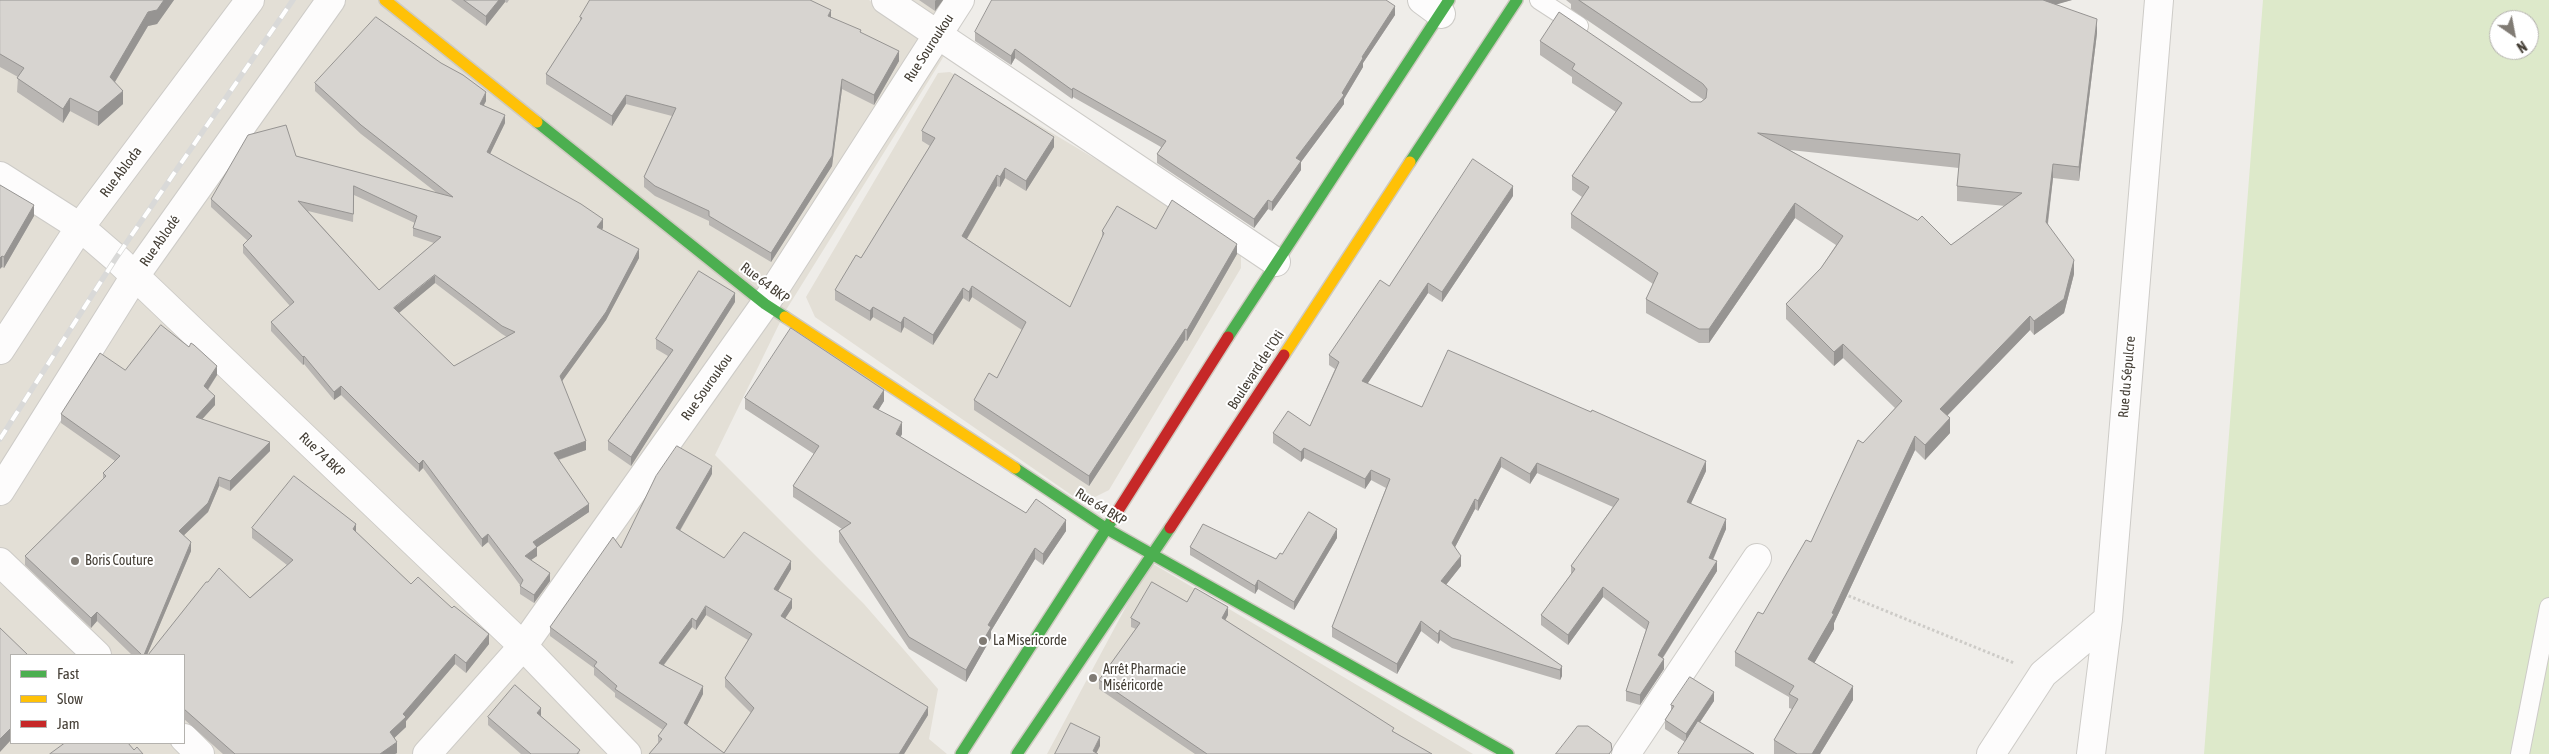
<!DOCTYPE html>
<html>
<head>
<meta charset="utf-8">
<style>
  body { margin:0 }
  #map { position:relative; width:2549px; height:754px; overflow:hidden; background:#efede9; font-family:"Asap Condensed",sans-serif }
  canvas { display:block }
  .legend { position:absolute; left:10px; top:654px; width:175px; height:90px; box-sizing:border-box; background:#fff; border:1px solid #b4b2ae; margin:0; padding:6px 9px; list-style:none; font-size:15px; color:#443e35 }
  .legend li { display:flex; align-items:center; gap:10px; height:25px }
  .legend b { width:25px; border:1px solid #b4b2ae }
  .north { position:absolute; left:2489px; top:10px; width:50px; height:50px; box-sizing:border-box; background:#fff; border:1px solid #b4b2ae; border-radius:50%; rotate:147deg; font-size:14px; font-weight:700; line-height:20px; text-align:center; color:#443e35 }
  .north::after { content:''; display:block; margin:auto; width:18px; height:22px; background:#807b74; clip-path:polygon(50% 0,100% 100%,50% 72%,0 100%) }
</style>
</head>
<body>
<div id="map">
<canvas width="2549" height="754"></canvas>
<ul class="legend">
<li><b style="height:6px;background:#4caf50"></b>Fast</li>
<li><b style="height:6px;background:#ffc107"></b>Slow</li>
<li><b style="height:6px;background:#c62828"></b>Jam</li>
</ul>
<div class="north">N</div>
</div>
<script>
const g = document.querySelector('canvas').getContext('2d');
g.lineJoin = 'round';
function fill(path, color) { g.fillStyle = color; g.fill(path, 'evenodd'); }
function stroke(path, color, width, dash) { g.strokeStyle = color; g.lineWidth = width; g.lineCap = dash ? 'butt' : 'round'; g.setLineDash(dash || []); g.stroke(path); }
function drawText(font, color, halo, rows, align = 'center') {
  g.font = font + ' "Asap Condensed",sans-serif'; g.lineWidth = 4; g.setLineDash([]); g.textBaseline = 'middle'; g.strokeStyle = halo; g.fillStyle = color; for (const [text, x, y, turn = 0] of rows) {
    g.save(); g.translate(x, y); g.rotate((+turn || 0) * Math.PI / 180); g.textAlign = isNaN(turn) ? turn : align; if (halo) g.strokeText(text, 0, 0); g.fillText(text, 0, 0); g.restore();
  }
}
const residential = new Path2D(`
  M0,0H869L944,56L786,310L715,455L864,604L938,689L929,739L947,754H0ZM11,655H184V743H11Z
  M904,0H953L938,23Z
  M950,72L1241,246V268L1109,490L1083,503L815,317L806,297L938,73Z
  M1150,562L1473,754H1047Z`);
const green = new Path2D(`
  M2263,0H2549V754H2204ZM2499,20H2529V50H2499Z`);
const path = new Path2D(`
  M1844,594L2014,663`);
const lane = new Path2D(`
  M1539,0L1579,26
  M2520,754L2549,607`);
const street = new Path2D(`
  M886,0L1276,262
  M1422,0L1441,14
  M0,176L80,227L116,258L523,646L627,754
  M0,350L80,227L250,0
  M0,491L135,276L331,0
  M0,562L97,655
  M184,738L200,754
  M427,754L523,646L765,304L960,0
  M1626,754L1757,558
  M1991,754L2043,674L2108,619
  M2091,754L2108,619L2159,0`);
const fast = new Path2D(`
  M537,122L765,304L785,317
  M1410,162L1517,0
  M1228,337L1449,0
  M1015,468L1107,529L1508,754
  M961,754L1114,517
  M1017,754L1170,528`);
const slow = new Path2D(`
  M385,0L537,122
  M785,317L1015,468
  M1284,355L1410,162`);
const jam = new Path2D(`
  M1114,517L1228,337
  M1170,528L1284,355`);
const rail = new Path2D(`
  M0,439L116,258L293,0`);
const wall = new Path2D(`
  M0,0H174L157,24L148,26L115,82L123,104L98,126L70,111L63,123L17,92L18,77L0,67Z
  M451,0H509L507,3L505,2L486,26Z
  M919,0H943L935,11Z
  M1566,0H2072L2056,4L2097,33L2079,181L2053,178L2048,224L2074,274L2064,313L2034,335L2030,330L1947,416L1950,433L1925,460L1915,450L1834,623V629L1814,663L1853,700L1820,754H1774V740L1792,709L1789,708V697L1735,666V652L1763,614L1811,542L1863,443L1895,408L1843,358L1834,366L1786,319V304L1821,268L1836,245L1795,218L1709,343H1699L1646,313V299L1653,284L1571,228V214L1582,197L1572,190V176L1616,112L1572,83V77L1540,55V41L1691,102H1701L1704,100L1571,9V4ZM1790,150L1959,168L1957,186V201L2005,206L1951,245Z
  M1395,15L1363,63V67L1344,99V104L1301,162V170L1272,211L1268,209L1254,228L1157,163V154L1161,147L1073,97L1072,99L1015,58L1011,65L975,41V32Z
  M580,17H831L861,33L899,61L874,105L842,89L832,166L771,262L709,225V221L655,196L644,187V177L672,116L626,104L612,126L546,84V74L580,23Z
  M315,83L486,101L484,105L505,123L490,154L603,228L601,230L639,258L606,320L562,381L586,450L559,460L589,512L537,547V556L531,560L550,581L534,603L520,594V585L488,542L482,547L423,468L419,472L341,395L334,400L304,364L303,365L271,331V322L290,306L243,253V245L248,241L211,207V199L296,156L437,193L361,134L315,91ZM354,195L415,223L413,228V236L434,243L379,290L308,211L353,222ZM435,283L502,334L507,337L454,366L399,313Z
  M922,131L1054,147L1026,191L1005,178L1000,187L997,186L967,239L1070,307L1102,238V231L1156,229L1237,254L1187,341L1185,340L1089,486L974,410V400L997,378L1022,330L972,297L969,302L963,298L933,345L904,327L901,333L873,317L870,321L835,300V290L861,258L930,146L922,141Z
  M0,185L34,216L4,268L2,267Z
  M1513,196L1442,302L1428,293L1367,384L1422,407L1706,471L1691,503L1726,529L1713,560L1717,571L1663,658L1664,669L1640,705L1626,701V691L1646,630L1603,597L1568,645L1541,625V615L1571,574V566L1613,507L1537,473L1530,484L1501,467L1478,511L1475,509L1455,547L1461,566L1446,585L1562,666V676L1560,680L1452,648L1440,640L1438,644L1421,631L1397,674L1332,637V627L1386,488L1371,480L1365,489L1304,458L1301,462L1273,443V433L1310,426L1335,369L1329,365V355L1389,286Z
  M735,302L631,466L608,450V441L668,356L656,349V339Z
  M125,370L217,375L208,390L215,405L202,419L270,451L230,491L219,486L208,512L184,535L191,551L147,655H132L97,621L91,628L25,565V556L103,480V473L115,461L61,423V414Z
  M745,398L884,401L878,410L902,434L900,437L1026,513L1066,531L1043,565L1035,559L991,631V638L966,682L909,649L839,542V531L842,529L793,497V486L814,454L745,409Z
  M712,474L680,531L724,558L791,569L778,591L792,608L785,618L928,715L904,754H649L658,743V736L663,730L615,697V693L594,675V668L550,636V627ZM706,615L748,640L725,678V687L751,713L724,753L687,725L703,694L664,665L692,627L696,630Z
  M252,528L356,532L411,584L489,644L466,673L455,664L406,721V727L394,738L397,753L395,754H223L184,719V655L287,565L252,538Z
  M1337,538L1294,610L1258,589L1255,594L1190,555V547L1276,559L1282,554Z
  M1187,602L1228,615L1225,620L1394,732L1432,754H1195L1099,689V680L1136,629L1131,627V618Z
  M1714,701L1700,722L1754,754H1678L1685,742L1665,729V720L1671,711V705Z
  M541,716L580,754H521L488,725V717Z`);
const shadedWall = new Path2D(`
  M164,0H174L157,24L148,26L110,90V77L148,12Z
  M499,0H505V2L486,26V16Z
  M936,0H943L935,11V1Z
  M2034,0H2072L2034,11Z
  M1395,6V15L1363,63V67L1344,99V104L1301,162V170L1272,211V202L1296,158L1342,93L1362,57Z
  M831,10V20L828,16Z
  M2097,19V33L2079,181V167Z
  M1015,49V58L1011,65V56Z
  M899,51V61L874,105V95Z
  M842,79V89L832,166L771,262V253Z
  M1073,88V97L1072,99V90Z
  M123,91V104L98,126V112Z
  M486,92V101L480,112V104Z
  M626,95V104L612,126V116Z
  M70,98V111L63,123V109Z
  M505,115V123L487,160V152Z
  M1054,137V147L1026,191V181Z
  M2053,164V178L2046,236V222Z
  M1005,168V178L1000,187V177Z
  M997,175V186L962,247V236Z
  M1513,186V196L1442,302V292Z
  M1268,200V209L1254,228V219Z
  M1795,203V218L1709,343V329Z
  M34,205V216L4,268V257Z
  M603,219V228L597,236V227Z
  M1237,244V254L1187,341V330Z
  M639,249V258L606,320L560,384V376Z
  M2,256V267L0,269V258Z
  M2074,260V274L2064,313L2034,335V321Z
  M435,275V283L394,317V308Z
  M1428,283V293L1362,392V381Z
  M972,286V297L969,302V292Z
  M963,288V298L933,345V335Z
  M735,293V302L631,466V457Z
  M873,307V317L870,321V311Z
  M2030,316V330L1940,423V409Z
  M904,317V327L901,333V323Z
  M1185,329V340L1089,486V476Z
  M1843,344V358L1834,366V352Z
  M304,356V364L303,365V357Z
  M217,366V375L204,395V386Z
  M341,386V395L334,400V392Z
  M884,390V401L873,419V407Z
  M215,396V405L196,426V417Z
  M1950,418V433L1925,460V445Z
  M902,422V434L896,446V434Z
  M1915,436V450L1834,623V629L1808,674V659L1832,613Z
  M586,441V450L554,461V453Z
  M270,442V451L230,491V481Z
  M1304,448V458L1301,462V452Z
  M1501,457V467L1478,511V501Z
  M423,460V468L419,472V464Z
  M1706,461V471L1687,512V502Z
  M1537,463V473L1530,484V474Z
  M712,466V474L676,537V528Z
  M1371,470V480L1365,489V479Z
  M219,477V486L208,512L179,540V531Z
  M1475,499V509L1452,553V543Z
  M589,504V512L533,550V542Z
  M1726,519V529L1709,568V558Z
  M1066,520V531L1043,565V554Z
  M356,524V535L353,529Z
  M1337,529V538L1294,610V602Z
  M488,534V542L482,547V539Z
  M191,542V551L147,655H144Z
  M537,547V556L525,564V556Z
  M1035,548V559L991,631V638L966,682V670L988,625Z
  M1461,556V566L1441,591V581Z
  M791,561V569L774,598V589Z
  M1717,561V571L1658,665V655Z
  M550,573V581L534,603V595Z
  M1258,580V589L1255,594V586Z
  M1603,587V597L1568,645V635Z
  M792,599V608L781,625V616Z
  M706,606V615L696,630V621Z
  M1228,607V615L1222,626V618Z
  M97,612V621L91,628V618Z
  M692,618V627L659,671V663Z
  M1421,621V631L1397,674V664Z
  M1440,630V640L1438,644V634Z
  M489,634V644L466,673V663Z
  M455,654V664L406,721V727L390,742V732L403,714Z
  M1664,659V669L1640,705V695Z
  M1562,666V676L1560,680V670Z
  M703,686V694L684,731V723Z
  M1853,686V700L1820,754H1812Z
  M1714,692V701L1686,743V734Z
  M928,707V715L904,754H899Z
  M541,708V717L537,713Z
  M11,728V740L0,752V739Z
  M1100,737V746L1096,754L1093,751Z
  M397,742V753L395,754H380Z`);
const building = new Path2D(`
  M0,0H164L157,10L148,12L110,77L123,91L98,112L70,98L63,109L17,78L24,68L0,54Z
  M464,0H499L486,16Z
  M590,0H810L831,10L828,16L861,30L860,32L899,51L874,95L842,79L832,156L771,253L709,216V211L655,186L644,177L676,108L626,95L612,116L546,74L582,18L580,17Z
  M992,0H1386L1395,6L1362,57L1363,58L1342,93L1344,95L1296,158L1301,161L1272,202L1268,200L1254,219L1157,154L1166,141L1073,88L1072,90L1015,49L1011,56L975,32Z
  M1579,0H2043L2097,19L2079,167L2053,164L2046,222L2074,260L2064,299L2034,321L2030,316L1940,409L1950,418L1925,445L1915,436L1832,613L1834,614L1808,659L1853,686L1812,754H1797L1774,740L1798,699L1789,694L1794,686L1735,652L1758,612L1763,614L1806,540L1811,542L1858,440L1863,443L1902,401L1843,344L1834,352L1786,304L1821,268L1843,236L1795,203L1709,329H1699L1646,299L1658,273L1571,214L1589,187L1572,176L1622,103L1572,69L1575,64L1540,41L1559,12L1691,102H1701L1706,98L1707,89L1703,84ZM1758,133L1960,154L1957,186L2022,193L1951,245L1922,216L1918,220Z
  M376,17L441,63L463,75L486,92L480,104L505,115L487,152L581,204L603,219L597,227L639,249L606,312L560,376L586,441L554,453L589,504L533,542L537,547L525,556L550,573L534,595L520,586L523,580L488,534L482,539L423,460L419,464L341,386L334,392L304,356L303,357L271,322L294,302L243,245L252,236L211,199L248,135L286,125L296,156L453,197L361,125L315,83ZM354,186L417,216L413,228L441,237L379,290L298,201L353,214ZM435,275L502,326L515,332L454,366L394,308Z
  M955,74L1054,137L1026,181L1005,168L1000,177L997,175L962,236L1070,307L1104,233L1102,231L1117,206L1156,229L1172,200L1237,244L1187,330L1185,329L1089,476L974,400L989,373L997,378L1026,322L972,286L969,292L963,288L933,335L904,317L901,323L873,307L870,311L835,290L856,255L861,258L935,138L922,131Z
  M1473,159L1513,186L1442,292L1428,283L1362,381L1422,407L1448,350L1591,412L1592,410L1706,461L1687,502L1726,519L1709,558L1717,561L1658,655L1664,659L1640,695L1626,691L1649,622L1603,587L1568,635L1541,615L1575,569L1571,566L1619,499L1537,463L1530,474L1501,457L1478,501L1475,499L1452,543L1461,556L1441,581L1562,666L1560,670L1452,638L1440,630L1438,634L1421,621L1397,664L1332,627L1390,479L1371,470L1365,479L1304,448L1301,452L1273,433L1288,411L1310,426L1339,362L1329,355L1380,280L1389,286Z
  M0,185L34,205L4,257L2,256L0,258Z
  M699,271L735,293L631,457L608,441L673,350L656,339Z
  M161,325L189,347L191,343L194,345L217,366L204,386L215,396L196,417L270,442L230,481L219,477L208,503L179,531L191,542L144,655H142L97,612L91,618L25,556L106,476L103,473L120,456L61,414L100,353L125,370Z
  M791,328L884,390L873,407L902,422L896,434L1026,513L1036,499L1066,520L1043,554L1035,548L988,625L991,627L966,670L909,637L839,531L851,523L793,486L819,446L745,398Z
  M677,446L712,466L676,528L724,558L744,532L791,561L774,589L792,599L781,616L928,707L899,754H649L662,739L658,736L667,724L615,689L617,686L594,666L597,662L550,627L613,537L621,548L656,476ZM706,606L752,634L725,678L754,708L724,753L684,723L703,686L659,663L692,618L696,621Z
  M294,476L356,524L353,529L411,584L418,577L452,608L454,606L489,634L466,663L455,654L403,714L406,717L390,732L397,742L380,754H235L184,709V655H148L206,582H208L219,568L250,598L293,560L252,528Z
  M1309,512L1337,529L1294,602L1258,580L1255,586L1190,547L1203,524L1276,559L1280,553L1282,554Z
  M1152,582L1187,602L1195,588L1228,607L1222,618L1394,728L1392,731L1432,754H1207L1099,680L1140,623L1131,618Z
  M0,628L28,655H11V728L0,739Z
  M1690,677L1714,692L1686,734L1665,720L1674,706L1671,705Z
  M515,685L541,708L537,713L580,750L577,754H531L488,717Z
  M1698,721L1754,754H1679L1678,753Z
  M1071,723L1100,737L1093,751L1098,754H1055Z
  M1578,726H1588L1611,743L1612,750L1609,754H1556Z
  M65,743H128L134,750L137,747L143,754H50Z`);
const markers = [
  [75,561,5,"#807b74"],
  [983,641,5,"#807b74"],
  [1093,678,5,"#807b74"]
];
const streetNames = [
  ["Rue Souroukou",929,48,-57],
  ["Rue Abloda",121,172,-53],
  ["Rue Ablodé",160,241,-55],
  ["Rue 64 BKP",765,283,37],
  ["Boulevard de l'Oti",1256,370,-57],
  ["Rue du Sépulcre",2127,377,-85],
  ["Rue Souroukou",707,387,-55],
  ["Rue 74 BKP",322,455,44],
  ["Rue 64 BKP",1101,507,32]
];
const poiNames = [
  ["Boris Couture",85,561],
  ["La Misericorde",993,641],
  ["Arrêt Pharmacie",1103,670],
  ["Miséricorde",1103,686]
];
fill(residential, '#e3dfd6');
fill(green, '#dde9ca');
stroke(lane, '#cdcbc7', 20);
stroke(street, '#cdcbc7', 30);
stroke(fast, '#cecac0', 14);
stroke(slow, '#cecac0', 14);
stroke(jam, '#cecac0', 14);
stroke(path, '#cdcbc7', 3, [2.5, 2.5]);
stroke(lane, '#fdfcfc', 18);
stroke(street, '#fdfcfc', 28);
stroke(fast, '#4caf50', 11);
stroke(slow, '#ffc107', 11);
stroke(jam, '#c62828', 11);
stroke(rail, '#d9d9d8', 5.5);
stroke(rail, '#fff', 4, [11]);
fill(wall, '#b9b6b3');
fill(shadedWall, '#969492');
fill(building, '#d7d4d0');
stroke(building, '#969492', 1);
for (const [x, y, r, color] of markers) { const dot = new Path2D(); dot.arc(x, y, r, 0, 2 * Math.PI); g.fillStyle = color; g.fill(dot); stroke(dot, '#fff', 2); }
drawText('14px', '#443e35', '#fff', streetNames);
drawText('14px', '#443e35', '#fff', poiNames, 'left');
</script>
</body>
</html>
